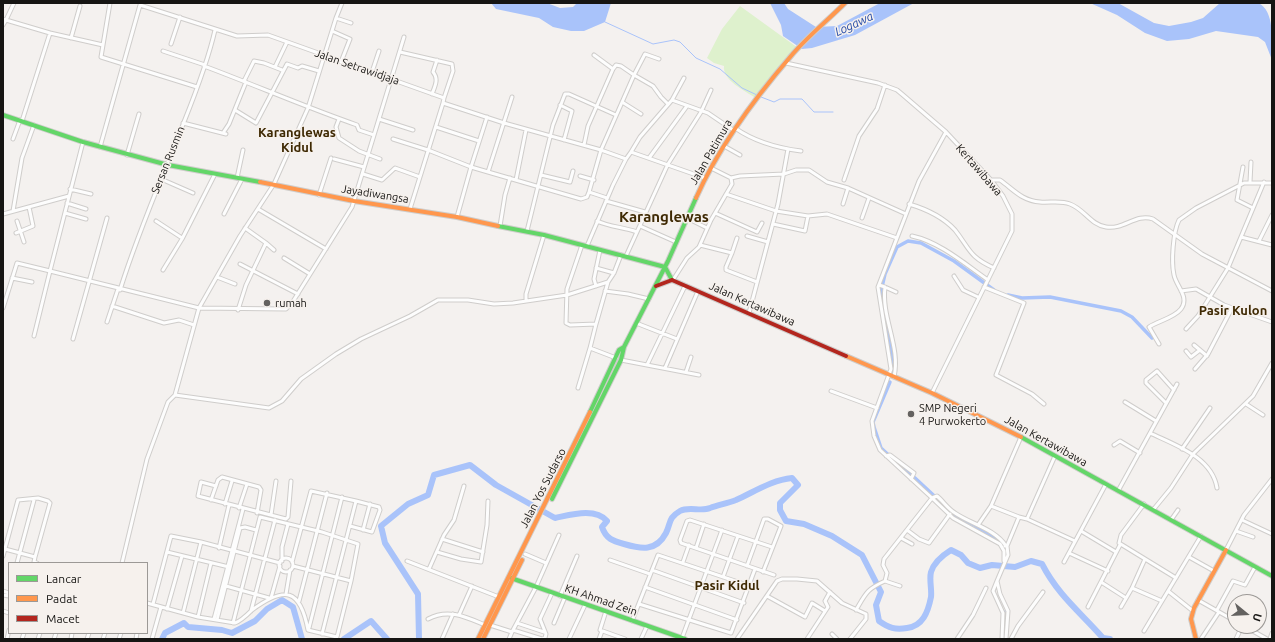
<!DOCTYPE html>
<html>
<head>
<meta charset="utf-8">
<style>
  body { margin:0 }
  #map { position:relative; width:1275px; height:642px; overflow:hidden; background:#f4f1ef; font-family:Ubuntu,sans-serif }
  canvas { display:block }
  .frame { position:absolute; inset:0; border:4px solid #161513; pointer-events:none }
  .legend { position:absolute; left:8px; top:562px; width:140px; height:72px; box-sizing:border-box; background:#f6f1ed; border:1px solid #9c9996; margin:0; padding:5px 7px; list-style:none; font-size:12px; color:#161513 }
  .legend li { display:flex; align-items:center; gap:8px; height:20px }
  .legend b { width:20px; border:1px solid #9c9996 }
  .north { position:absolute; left:1227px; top:594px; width:40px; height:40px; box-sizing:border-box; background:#f6f1ed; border:1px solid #9c9996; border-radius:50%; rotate:108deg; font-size:11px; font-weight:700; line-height:16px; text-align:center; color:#161513 }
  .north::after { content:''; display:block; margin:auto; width:14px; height:18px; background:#646260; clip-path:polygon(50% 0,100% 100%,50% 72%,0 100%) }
</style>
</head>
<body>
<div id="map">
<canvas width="1275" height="642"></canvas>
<div class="frame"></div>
<ul class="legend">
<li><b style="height:5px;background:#63d668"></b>Lancar</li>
<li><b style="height:5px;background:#ff974d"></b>Padat</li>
<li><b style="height:5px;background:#b3261e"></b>Macet</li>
</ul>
<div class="north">U</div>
</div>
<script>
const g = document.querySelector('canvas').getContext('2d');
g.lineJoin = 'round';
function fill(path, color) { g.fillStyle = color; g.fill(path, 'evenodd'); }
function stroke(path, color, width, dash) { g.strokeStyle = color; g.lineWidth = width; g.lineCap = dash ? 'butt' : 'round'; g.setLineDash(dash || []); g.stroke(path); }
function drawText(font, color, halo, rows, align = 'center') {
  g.font = font + ' Ubuntu,sans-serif'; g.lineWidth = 3; g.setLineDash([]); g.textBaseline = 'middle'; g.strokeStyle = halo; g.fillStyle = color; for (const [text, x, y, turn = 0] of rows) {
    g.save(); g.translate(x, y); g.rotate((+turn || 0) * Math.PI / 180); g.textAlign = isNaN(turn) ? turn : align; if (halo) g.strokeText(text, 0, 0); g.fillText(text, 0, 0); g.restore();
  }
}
const green = new Path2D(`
  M740,6L798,48L756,98C745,91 722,80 724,66L714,63L707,58L722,29Z`);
const water = new Path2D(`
  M491,3H547L560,8L573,7L577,3H611L605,22L584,31H571L553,27L539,18L496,9Z
  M770,3H784L788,9L816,27L837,26L880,3H914L855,35L812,48L802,49L783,36L781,25Z
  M1090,3H1118L1154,23L1169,26L1191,22L1203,18L1220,3C1231,3 1247,0 1258,3C1275,10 1272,42 1272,60L1265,42L1258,37L1216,31L1189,39L1167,41L1145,33L1117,15Z`);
const stream = new Path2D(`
  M605,22L653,44L674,40L680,42L696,58L720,69L742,88L757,95
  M761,97L774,102L780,99H802L814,112H833`);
const canal = new Path2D(`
  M1008,295L1022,298L1050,297L1121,311L1132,317L1152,338
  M885,312L881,291L885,274L897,247L908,241L921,243L954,261L994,290
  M886,320L894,365
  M890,382L873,422L874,427L881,448L894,460L915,478L958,518L974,525L1003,544L1005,549V559
  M1003,639L1004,612`);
const river = new Path2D(`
  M162,639L165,633L184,623L188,627L222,630L232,633L255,621L267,609L282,600L293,607L302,639
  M344,639L371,621L387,639
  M419,639L418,594L385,543L381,526L408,504L428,495L434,475L470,465L496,485L555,518C570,515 595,507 607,521L602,527C606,539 613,541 624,544C641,549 656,552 666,533C671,523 668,518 680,511C689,506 701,512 710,508C719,505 728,503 736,500C754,492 772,480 792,478L798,485L780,503V510L786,521L804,524L832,536L862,555L881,592L876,605L879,621C889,628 895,630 907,628C923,626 928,612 931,597C932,589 929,580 931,572C934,562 943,555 951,550L961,555L968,563L980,568L992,565L1015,567L1031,561L1042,564C1058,595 1080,612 1103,638L1110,639`);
const street = new Path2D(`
  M14,3L6,20L50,33L103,45
  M110,3L101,57L197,87
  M336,18L342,3
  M3,19L6,20L3,25
  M332,31L350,39L341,62
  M71,38L80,6
  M171,44L180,17
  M163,51L205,65
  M400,52L452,64L453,71L444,98
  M594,55L613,69L616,65L621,66L634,75L645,54L659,59
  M786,63L878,83L897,90L903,95L946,132L991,180L1003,196L1012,214V231L932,393
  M204,66C255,85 305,107 357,125L359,130L374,135
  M275,67L287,42
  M372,72L379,51
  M244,81L254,61L264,63L282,70
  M432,94C435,86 439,79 433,72L437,60
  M512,97L488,172L581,199L587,197L589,192L601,150L634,75L653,86L661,97L668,104
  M672,100L684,78
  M622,102L641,114
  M560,105L572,111L564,140
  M235,110L256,123L287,64L298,68L302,66L319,71
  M339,119L336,127L339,138L359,151L380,159
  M379,119L413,130
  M22,121L50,33
  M183,123L226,134
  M436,127L479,141
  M735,128C755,142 777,148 801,151
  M223,133L229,124L246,82
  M13,139L20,120
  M393,139L428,150L471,167L487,117
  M83,142L50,271L199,308L286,309L292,303L352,207L404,37
  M584,145L588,126L613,69
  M724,146L740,155
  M100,147L140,5L237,36L268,35L444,98L443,103L504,123L601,150L626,159L631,152L705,178
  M631,152L640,137L672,100L708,113L733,130
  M127,155L139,114
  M649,158L687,106
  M334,159L364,167
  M1243,167L1237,200L1253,208
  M711,168L731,178L740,176L784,174L796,170H809L827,182L848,188L906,214
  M363,174L382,180L395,168L420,177
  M541,175L570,182L573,171
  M580,176L594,180
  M237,178L243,150
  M161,179L193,193
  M516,180L526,130
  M844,180L859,136L877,109L885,85
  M991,180H1000C1013,189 1022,201 1040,202C1050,203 1060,200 1070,204C1084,209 1091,225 1106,227C1124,230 1136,213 1153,219L1202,254L1272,291
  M1250,182L1251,162
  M70,189L91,194
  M589,192L607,198
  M726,194L776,211L808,216L827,214L897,238
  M319,195L331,158
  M606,201L645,212
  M67,203L86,209
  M843,204L848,188
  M909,204C926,209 943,217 955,230C970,249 969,257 994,268
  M258,209L326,249
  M410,209L443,103
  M13,211L22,158L34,125
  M65,213L86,219
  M715,213L757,232L762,223
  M3,214L69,196
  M224,214L242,179
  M457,217L471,167L488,172
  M687,218L707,228
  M862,218L869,198
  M17,221L24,242
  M156,221L182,238
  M597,221C610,227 623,227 637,232
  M773,224L805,231L808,216
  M500,226L505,195L510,178
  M640,226L676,242
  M527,231L553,125L565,94H569L616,115
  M16,233L33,226L29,207
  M747,236L768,242
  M912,236C940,242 965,264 988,280
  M1241,237L1272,245
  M1259,241L1272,215
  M266,243L274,250
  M582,245L567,289L566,323L570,325L596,324L590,348L616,358
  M700,245L732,253L737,238
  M587,246L613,185L626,159
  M732,253L726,267V270L757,282
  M626,256L668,164L701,112L711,90
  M284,258L310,274
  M240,264L298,294
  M596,268L614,273
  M163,270L182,239L215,174
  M954,276L963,290L978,297
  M217,277L235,284
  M12,278L32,282
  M673,280L687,258L699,247L711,220L732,184L731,178
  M879,285L885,287C881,317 901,347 894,377
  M596,286L594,279L600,250
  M885,287L896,292
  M984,287L1024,303L996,375L1032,394L1044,404
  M120,290C138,232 162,178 184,122C196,92 208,61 215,30
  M605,291L628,294L649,299
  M1181,291L1196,289L1224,305L1272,322
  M526,301V294L544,235
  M112,306L164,323L179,320L194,325
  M3,308L17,263L50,271L34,336
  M238,310L246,285L266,243L245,228
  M749,313L778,204L788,149
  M107,322L118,289
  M636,323L677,339
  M596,324L608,282L614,273L621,255
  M1186,329L1198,316L1228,268L1264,182
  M73,339L107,218
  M1159,344L1149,327C1158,321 1174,318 1181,309C1190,297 1176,286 1174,275C1171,262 1173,232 1179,220L1196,208L1244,183H1272
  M1194,345L1207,356
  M1186,351L1191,357L1200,350
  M621,360L699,375
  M647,365L685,286
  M665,368L698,291
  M1195,369L1208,354L1232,308
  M686,372L691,357
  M578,388L590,348
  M831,391L877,408
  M175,395L269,408L282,401L301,379L336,354L361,339L410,316L438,300H468L494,304L513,303L567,295L608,282
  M1125,402L1156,421
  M1166,403L1146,383V380L1157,371L1174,390
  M1246,404L1263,415
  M1150,433C1175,445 1212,457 1217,488
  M1114,445L1120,441L1140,453
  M1182,449L1210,408
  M886,456L890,455L914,473L911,479
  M216,486L201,482L198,496L286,519L288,517L291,481
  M1118,491L1177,384
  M211,500L218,480L222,477L259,487L261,490L257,513
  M225,504L232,481
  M1144,504L1121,535L1119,543L1176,578
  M991,506L1019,517
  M239,508L247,484
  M1153,510L1171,488L1193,454L1253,396L1272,363
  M271,515L276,481
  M1027,519L1075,541
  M1171,520L1178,510
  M1242,520L1272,534
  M978,525L991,506L1021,437
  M350,526L372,532L380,510L379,507L356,501
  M363,530L370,504
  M907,530L919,539L929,543L950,514
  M1081,531L1116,552
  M1236,531L1253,537
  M901,538L912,544
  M442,539L483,552
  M1005,546H1007L1019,517L1027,519L1055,456
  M772,547L690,520L687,521L680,540L681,543L774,575
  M219,548L229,505
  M696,548L704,524
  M5,549L35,557L34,562L37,563
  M1226,550L1244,515L1272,479
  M167,552L229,567
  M437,552L461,559L481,562L487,525L488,501
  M1069,553L1108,571
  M525,554L546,563
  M3,556L18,500L38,498L48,501L50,503L35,557
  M1189,557L1214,571
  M279 565a7 7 0 1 1 14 0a7 7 0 1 1-14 0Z
  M610,560L650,574
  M282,561V547L288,524
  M407,561L499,597
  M1004,561V551L1000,544L953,518L932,498L937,496C943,501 948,509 955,513C971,524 995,529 1006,546
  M292,562L311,491L356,501L322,634
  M683,562L689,545
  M1064,562L1106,484
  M17,563L34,500
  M122,563L147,459L168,402L175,395L199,308L240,236L274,184L308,108L336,18L351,23
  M747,566L764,519H768L781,526L763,572
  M429,569L444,535L454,520L464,486
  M652,570L744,603
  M723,577L738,536
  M885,581L900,586
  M997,581L993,591L1003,613L1002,639
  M1101,582L1126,598
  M226,586L269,598
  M645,587L737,620
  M1132,588L1145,559
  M3,591L9,593
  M1168,591L1193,611
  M286,594L290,570
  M3,595L9,596
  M560,596L577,556
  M767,596L805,617L812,603L825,611
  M271,598L280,566
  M1198,600L1235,621
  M299,601L327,493
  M147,603L198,617L235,623C241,621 247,615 252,610C285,586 300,588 308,630L337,637L351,581L293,566
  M153,604L171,536L201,542L280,563
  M639,604L731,633L755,569
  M1088,607L1120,545
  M1121,607L1132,588L1162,601
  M167,609L182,556
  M856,610C866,593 867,589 885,581L887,573L883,565L884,559L932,498L880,450L874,436L872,421L891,369L878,287L919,181L946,132
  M1217,610L1233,581L1245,585L1255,567
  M3,611L9,613
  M251,611L275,520
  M606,611L600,630L625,639
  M183,613L201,542
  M459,615L472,586
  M198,617L211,563
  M214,619L243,509
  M428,619C448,608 466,617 485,625
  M217,620L240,528L245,527L256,530
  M632,621L658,555L750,586
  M233,623L260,517L322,532L358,544L351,581
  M517,623L544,632
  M554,623L565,597
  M490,625L512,632L536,587L559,535
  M1244,626L1267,639
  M309,628L342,497
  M513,630L542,639L545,638L546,634L540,619L552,593
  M1144,631L1201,536
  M832,634L837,639
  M682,638L722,530
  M7,639L9,630
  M22,639L24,633
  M38,639L40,633
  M54,639L56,633
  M71,639L72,633
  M87,639L89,633
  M103,639L105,633
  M119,639L121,633
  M136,639L137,633
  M152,639L161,607
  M442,639L453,614
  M509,639L512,632
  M569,639L585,605
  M599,639L602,631
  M641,639L647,626
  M737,639L777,581L782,579H797L817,581L842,603L866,614V619L850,639
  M807,639L828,607L825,601L830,592
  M957,639L973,615L986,588
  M1006,639L1008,611L1000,594L997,581L1008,555L1007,546
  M1011,639L1018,626L1043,592
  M1201,639L1219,612
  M1236,639L1242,626
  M1270,639L1272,633`);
const fast = new Path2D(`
  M3,115L83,142L168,165L260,182
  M498,226L544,235L665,267L672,280
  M590,412L619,350L624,347L668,261L696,198
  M1021,437L1272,576
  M552,499L621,360L624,347
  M511,578L685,639`);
const slow = new Path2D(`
  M260,182L354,201L457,217L498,226
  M696,198C719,146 754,99 791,56C807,37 827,21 845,3
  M846,356L932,393L1021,437
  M478,639L590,412
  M483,639L522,560
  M1196,639L1191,619L1194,608L1226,550`);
const jam = new Path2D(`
  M672,280L846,356
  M656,286L672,280`);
const markers = [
  [267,303,4,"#646260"],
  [911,414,4,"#646260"]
];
const streetNames = [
  ["Jalan Setrawidjaja",357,67,19],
  ["Jalan Patimura",711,152,-60],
  ["Sersan Rusmin",168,160,-68],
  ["Kertawibawa",979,170,49],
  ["Jayadiwangsa",375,194,9],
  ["Jalan Kertawibawa",752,304,24],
  ["Jalan Kertawibawa",1046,441,29],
  ["Jalan Yos Sudarso",543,488,-63],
  ["KH Ahmad Zein",601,600,19]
];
const poiNames = [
  ["rumah",275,303],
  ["SMP Negeri",919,408],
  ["4 Purwokerto",919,421]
];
const waterNames = [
  ["Logawa",854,24,-25]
];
const quarterNames = [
  ["Karanglewas",297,133],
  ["Kidul",297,148],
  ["Pasir Kulon",1233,311],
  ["Pasir Kidul",727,586]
];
const districtNames = [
  ["Karanglewas",664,217]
];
fill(green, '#def1cd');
fill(water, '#a9c3fa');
stroke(stream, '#a9c3fa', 1);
stroke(canal, '#a9c3fa', 3.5);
stroke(river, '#a9c3fa', 6);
stroke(street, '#cfcdcb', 5);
stroke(fast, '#cfcdcb', 6);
stroke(slow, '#cfcdcb', 6);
stroke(jam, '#cfcdcb', 6);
stroke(street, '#fdfdfd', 3);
stroke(fast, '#63d668', 4);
stroke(slow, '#ff974d', 4);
stroke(jam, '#b3261e', 4);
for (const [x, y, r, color] of markers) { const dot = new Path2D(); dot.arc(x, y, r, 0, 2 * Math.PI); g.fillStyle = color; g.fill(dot); stroke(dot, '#f6f1ed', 1.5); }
drawText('11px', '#161513', '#f6f1ed', streetNames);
drawText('11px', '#161513', '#f6f1ed', poiNames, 'left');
drawText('italic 12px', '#284da8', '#f6f1ed', waterNames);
drawText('bold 13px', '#3e2903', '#f6f1ed', quarterNames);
drawText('bold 15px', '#3e2903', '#f6f1ed', districtNames);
</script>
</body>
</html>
